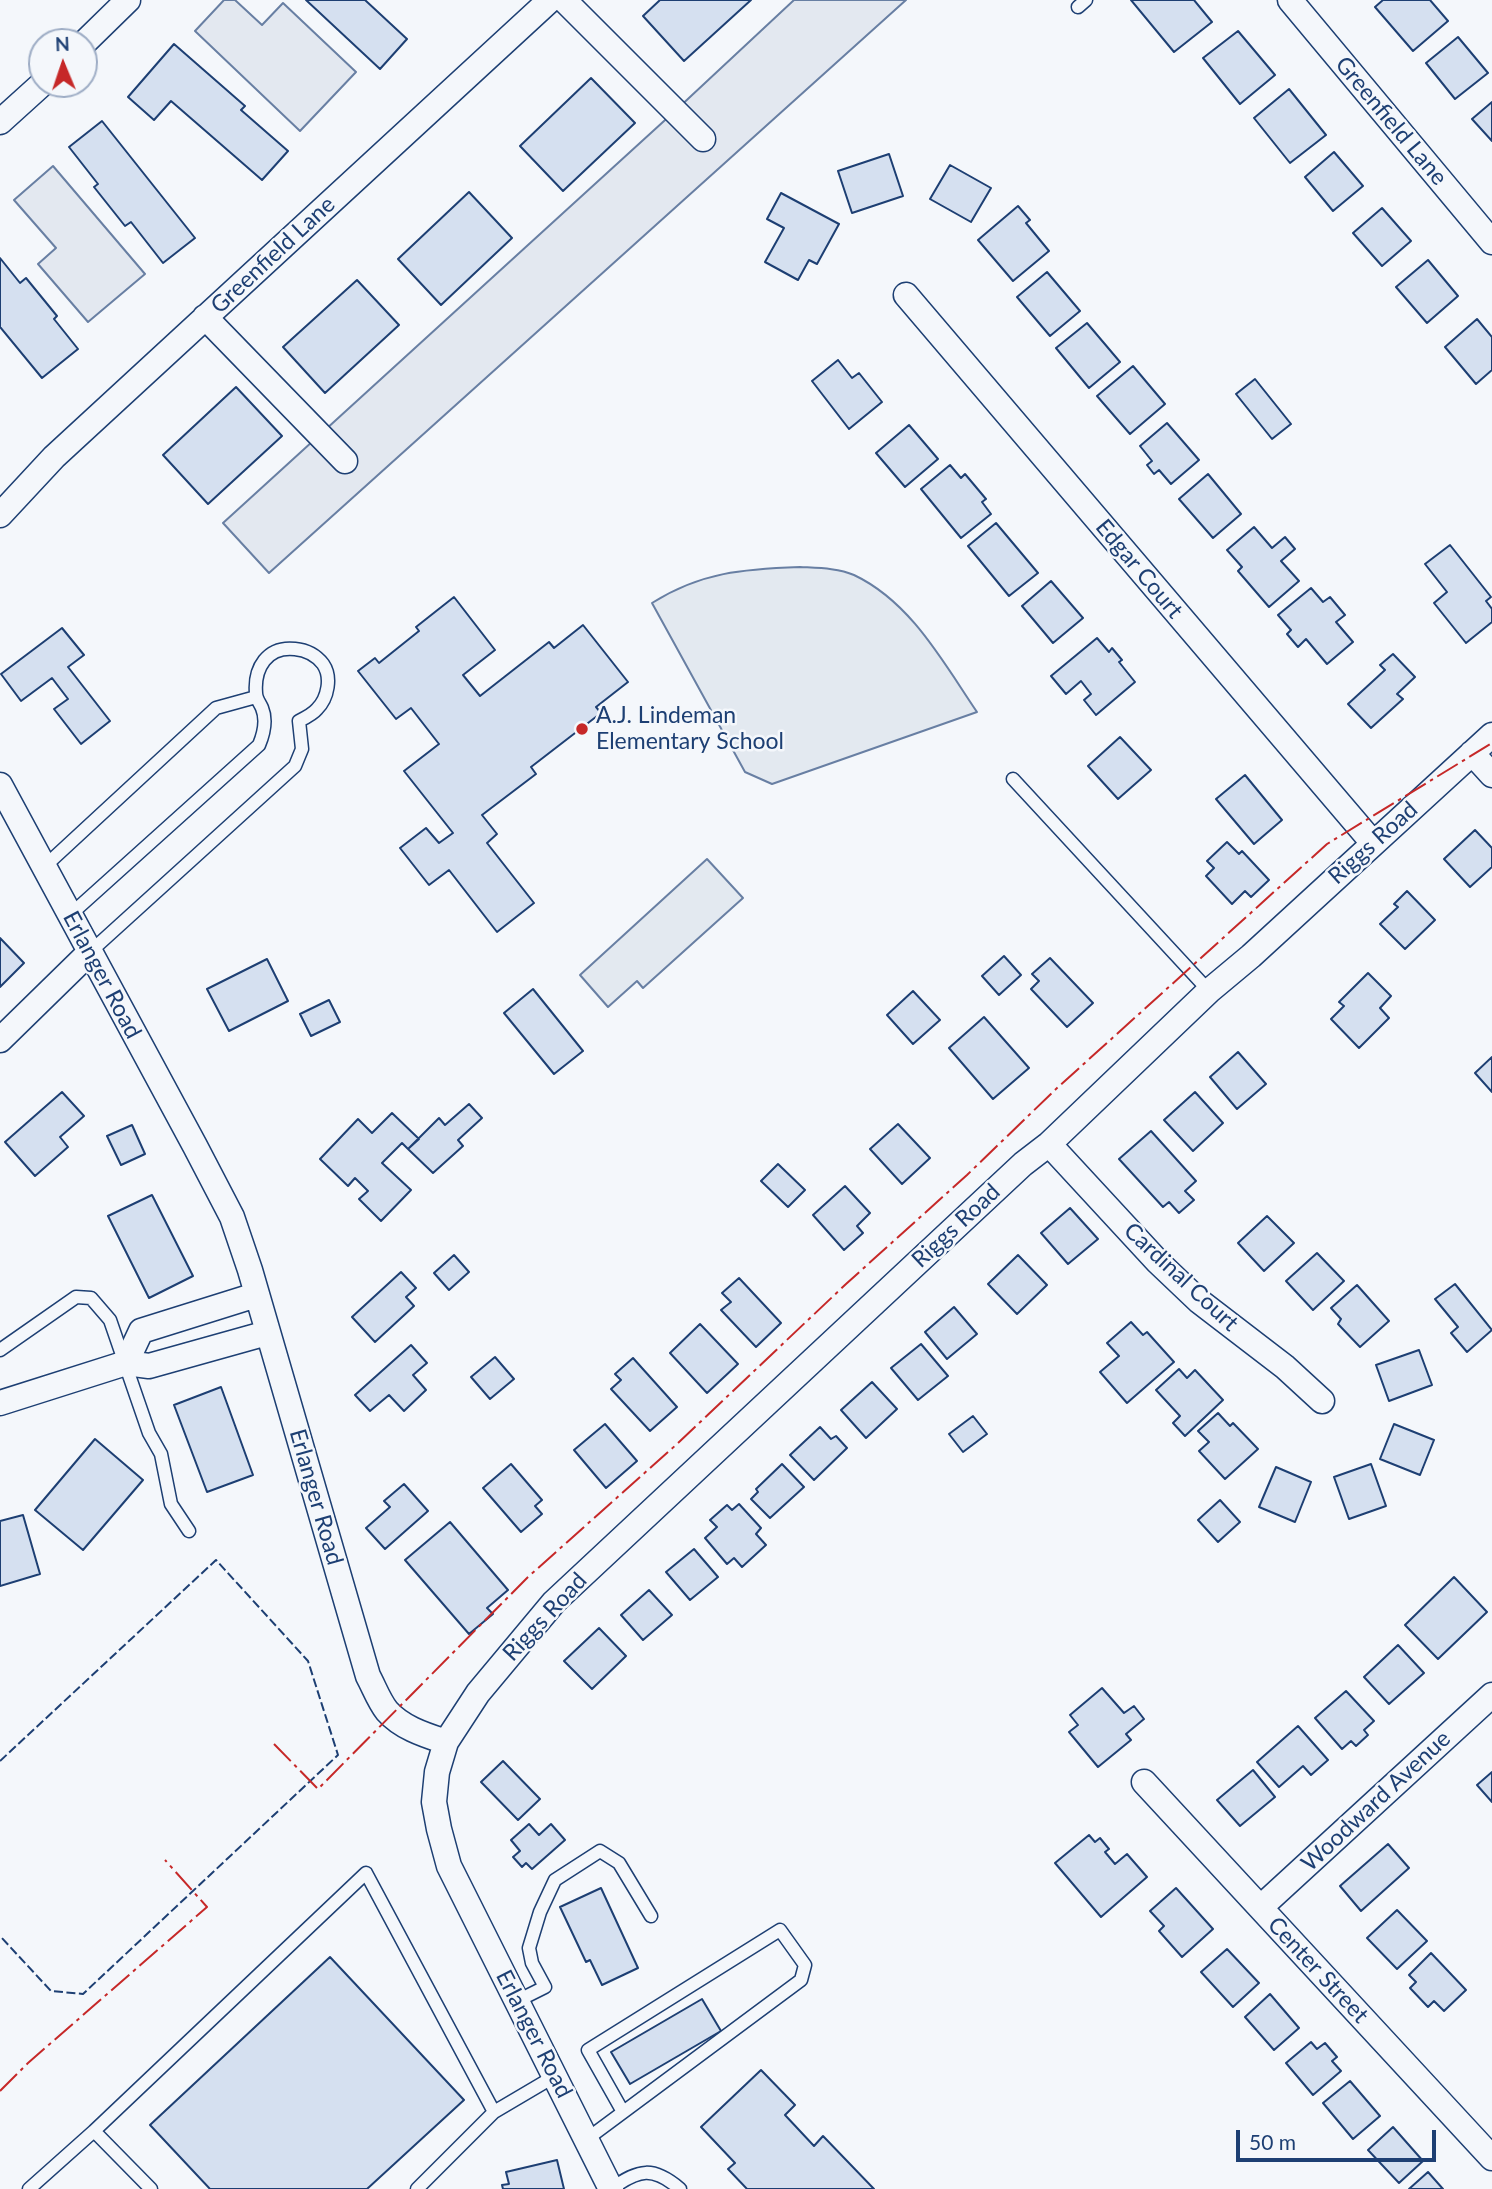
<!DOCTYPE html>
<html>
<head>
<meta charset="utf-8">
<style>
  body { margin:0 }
  #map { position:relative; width:1492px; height:2189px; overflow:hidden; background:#f4f7fb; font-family:Lato,sans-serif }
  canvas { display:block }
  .north { position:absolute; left:28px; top:28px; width:70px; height:70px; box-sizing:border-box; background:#f4f7fb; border:2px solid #9eadc5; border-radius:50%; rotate:358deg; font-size:19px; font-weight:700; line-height:28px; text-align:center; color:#1d3f73 }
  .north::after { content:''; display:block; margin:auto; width:24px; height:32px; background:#c62828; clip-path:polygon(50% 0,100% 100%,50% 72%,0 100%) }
  .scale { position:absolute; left:1236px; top:2130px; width:200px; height:32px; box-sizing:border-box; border:4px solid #1d3f73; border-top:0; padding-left:9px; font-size:21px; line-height:24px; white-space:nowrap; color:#1d3f73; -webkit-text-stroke:5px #f4f7fb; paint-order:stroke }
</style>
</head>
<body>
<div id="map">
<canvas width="1492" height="2189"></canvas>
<div class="north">N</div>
<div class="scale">50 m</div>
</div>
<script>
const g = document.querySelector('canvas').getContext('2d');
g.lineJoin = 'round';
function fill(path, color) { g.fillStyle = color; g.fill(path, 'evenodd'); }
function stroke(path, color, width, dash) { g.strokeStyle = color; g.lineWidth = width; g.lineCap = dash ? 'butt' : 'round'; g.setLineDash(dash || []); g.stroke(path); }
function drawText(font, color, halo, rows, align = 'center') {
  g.font = font + ' Lato,sans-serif'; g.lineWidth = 5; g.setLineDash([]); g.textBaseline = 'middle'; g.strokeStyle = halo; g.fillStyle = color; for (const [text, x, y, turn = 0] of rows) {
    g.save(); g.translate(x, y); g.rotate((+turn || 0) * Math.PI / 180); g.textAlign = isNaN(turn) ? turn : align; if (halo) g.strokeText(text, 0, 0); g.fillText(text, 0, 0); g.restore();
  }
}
const green = new Path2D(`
  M800,567C818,568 838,568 854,575C911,602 943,662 977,712L772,784L745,772L652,603C701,572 744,569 800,567Z
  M707,859L743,898L643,988L637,981L608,1007L580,975Z`);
const parking = new Path2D(`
  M224,0H235L262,25L283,3L356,72L300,131L195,31Z
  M794,0H906L269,573L223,523L675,111Z
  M53,166L145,274L88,322L38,264L56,248L14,200Z`);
const building = new Path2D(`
  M306,0H365L407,39L380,69Z
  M660,0H751L684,61L643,16Z
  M1131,0H1194L1212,22L1174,52Z
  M1383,0H1430L1448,21L1413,51L1375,7Z
  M1238,31L1275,75L1240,104L1203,58Z
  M1458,37L1488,73L1455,99L1426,63Z
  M174,44L245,106L241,110L288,151L262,180L171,101L154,120L128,97Z
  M591,78L635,123L563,191L520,146Z
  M1289,89L1326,135L1290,163L1254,118Z
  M1492,102V141L1472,119Z
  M102,121L195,238L163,263L131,222L125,226L94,187L98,184L69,147Z
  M1334,152L1363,186L1333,211L1305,177Z
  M889,154L903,196L852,213L838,171Z
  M950,165L991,188L971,222L930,199Z
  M469,192L512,238L441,305L398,259Z
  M781,193L839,224L817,264L809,260L798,280L765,262L784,228L767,219Z
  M1018,206L1030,220L1026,223L1049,251L1013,281L978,240Z
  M1382,208L1411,241L1382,266L1353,233Z
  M0,258L20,283L26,278L57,316L54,319L78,349L42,378L0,327Z
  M1428,260L1458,296L1427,323L1396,287Z
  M1047,272L1080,311L1050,336L1017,297Z
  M357,280L399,325L325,393L283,347Z
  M1477,319L1492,337V370L1476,384L1445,347Z
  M1087,323L1120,362L1089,388L1056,348Z
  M838,360L852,378L859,373L882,402L849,429L812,381Z
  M1133,366L1165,404L1130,434L1097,396Z
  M1255,379L1291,424L1272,439L1236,394Z
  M236,387L282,436L208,504L163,455Z
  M1167,423L1199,460L1171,484L1159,470L1154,474L1147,465L1152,461L1140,446Z
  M909,425L938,459L905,487L876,453Z
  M950,465L961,478L965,474L986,499L982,502L991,514L961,538L921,489Z
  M1208,474L1241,514L1213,538L1179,499Z
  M996,523L1038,573L1009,596L968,546Z
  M1254,527L1272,548L1285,537L1295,549L1281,561L1299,581L1269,607L1238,571L1242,567L1227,550Z
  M1450,545L1491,597L1486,601L1492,609V622L1466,643L1434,603L1447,592L1425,564Z
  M1051,581L1083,618L1053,643L1022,606Z
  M1311,588L1323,602L1330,597L1345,615L1336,622L1353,642L1327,664L1306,639L1298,647L1287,634L1291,630L1278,615Z
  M454,597L495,650L463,675L480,696L549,642L554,648L583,625L628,682L596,707L601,713L531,767L536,774L482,815L497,834L487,843L534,903L497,932L449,870L429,885L400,848L426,828L439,843L453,833L404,771L439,744L411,708L396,719L358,671L375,658L379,663L419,631L416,627Z
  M62,628L84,655L68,667L110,721L81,744L54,709L68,699L52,678L21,701L1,674Z
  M1097,638L1109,652L1112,648L1122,660L1119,662L1135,682L1096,715L1084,700L1091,694L1081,681L1066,694L1051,676Z
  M1393,654L1415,677L1397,694L1403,699L1371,728L1348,704L1385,670L1380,665Z
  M1120,737L1151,770L1118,799L1088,766Z
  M1245,775L1282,820L1254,844L1216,799Z
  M1475,830L1492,848V867L1470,887L1444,859Z
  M1227,842L1239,854L1242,851L1269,880L1251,897L1245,891L1232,904L1206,876L1214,868L1207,861Z
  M1407,891L1435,920L1405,949L1380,924L1398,907L1394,904Z
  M0,938L24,963L0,987Z
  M1004,956L1021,975L999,995L982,976Z
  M1050,958L1093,1003L1067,1027L1031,989L1039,981L1032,974Z
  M267,959L288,1001L229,1031L207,989Z
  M1368,973L1391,996L1380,1008L1389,1018L1359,1048L1331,1019L1344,1006L1339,1002Z
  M533,989L583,1051L554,1074L504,1013Z
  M913,991L940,1020L913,1044L887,1015Z
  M329,1000L340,1022L311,1036L300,1014Z
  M984,1017L1029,1068L993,1099L949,1048Z
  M1238,1052L1266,1084L1237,1109L1210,1077Z
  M1492,1057V1092L1475,1073Z
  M62,1092L84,1116L60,1137L68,1147L35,1176L5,1142Z
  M1195,1092L1223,1123L1193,1151L1164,1120Z
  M469,1104L482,1118L458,1140L463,1146L433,1173L408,1149L439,1118L445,1125Z
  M392,1113L419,1139L408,1149L402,1143L382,1163L411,1190L381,1221L359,1199L368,1191L355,1178L348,1186L320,1159L358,1119L372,1133Z
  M898,1124L930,1158L902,1184L870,1149Z
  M132,1125L145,1154L121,1165L107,1136Z
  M1151,1131L1196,1181L1185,1191L1194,1200L1179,1213L1169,1202L1163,1207L1119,1159Z
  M778,1164L805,1190L788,1207L761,1181Z
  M845,1186L870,1213L857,1226L863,1233L844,1250L813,1215Z
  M152,1195L193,1276L149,1298L108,1216Z
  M1070,1208L1098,1239L1068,1264L1041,1233Z
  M1267,1216L1294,1243L1264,1271L1238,1243Z
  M1317,1253L1344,1281L1313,1310L1286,1281Z
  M454,1255L469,1272L449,1290L434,1273Z
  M1018,1255L1047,1285L1017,1314L988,1284Z
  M401,1272L416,1288L406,1297L414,1306L375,1342L352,1317Z
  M739,1278L781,1323L756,1347L721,1310L731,1302L722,1293Z
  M1455,1284L1492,1330L1467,1352L1451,1333L1458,1327L1435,1299Z
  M1357,1285L1389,1321L1360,1347L1338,1324L1341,1319L1331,1308Z
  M954,1307L977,1334L947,1359L925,1332Z
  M1131,1322L1143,1335L1147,1332L1174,1362L1127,1403L1100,1372L1119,1356L1107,1343Z
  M700,1324L738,1364L707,1393L670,1353Z
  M921,1344L948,1376L918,1400L891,1368Z
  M411,1345L427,1363L413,1375L426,1390L404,1411L389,1395L370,1411L355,1395Z
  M1419,1350L1432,1385L1389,1401L1376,1365Z
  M495,1357L514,1379L490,1399L471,1377Z
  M633,1358L677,1407L650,1431L611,1389L621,1380L615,1374Z
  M1179,1369L1187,1378L1195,1370L1223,1400L1185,1436L1173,1423L1180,1416L1156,1390Z
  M872,1382L897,1409L866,1438L841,1410Z
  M221,1387L253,1475L207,1492L174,1405Z
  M1218,1413L1230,1426L1233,1423L1258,1449L1225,1479L1199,1451L1209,1442L1198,1431Z
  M973,1416L987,1434L963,1452L949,1434Z
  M605,1424L637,1461L606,1488L574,1450Z
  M1394,1424L1434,1440L1420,1475L1380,1459Z
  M820,1427L831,1439L836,1436L847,1448L814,1480L790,1455Z
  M95,1439L143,1480L83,1550L35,1510Z
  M511,1464L542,1500L535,1506L542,1514L521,1532L483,1488Z
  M782,1464L804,1487L770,1518L751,1499L758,1492L756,1489Z
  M1371,1464L1386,1506L1349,1519L1334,1477Z
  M1276,1467L1311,1482L1295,1522L1259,1507Z
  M404,1484L428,1511L385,1549L366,1528L390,1507L384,1501Z
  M1220,1500L1240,1522L1218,1542L1198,1520Z
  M739,1504L761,1528L756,1534L766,1545L742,1567L734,1558L727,1564L705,1538L717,1527L710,1520L727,1505L732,1510Z
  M23,1515L40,1574L0,1586V1521Z
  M450,1522L508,1590L487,1608L493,1614L469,1634L405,1560Z
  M694,1549L718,1577L690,1600L666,1572Z
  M1454,1577L1487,1612L1438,1659L1405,1625Z
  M649,1590L672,1615L643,1640L621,1615Z
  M599,1628L626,1656L592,1689L564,1661Z
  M1398,1645L1424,1673L1389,1704L1364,1677Z
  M1102,1688L1124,1713L1134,1706L1144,1719L1126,1734L1131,1740L1098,1767L1069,1732L1078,1725L1070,1715Z
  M1346,1691L1374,1721L1364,1730L1368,1735L1356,1746L1351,1741L1342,1749L1315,1718Z
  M1298,1726L1328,1760L1311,1775L1303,1766L1279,1787L1257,1762Z
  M503,1761L540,1799L518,1820L481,1782Z
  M1253,1770L1275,1797L1240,1826L1217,1800Z
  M1492,1772V1802L1477,1785Z
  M529,1824L539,1835L551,1824L565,1840L532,1869L526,1863L522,1867L513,1857L520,1851L511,1840Z
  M1089,1835L1095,1842L1100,1838L1109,1849L1105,1852L1115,1864L1127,1854L1147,1877L1101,1917L1055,1863Z
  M1388,1844L1409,1868L1361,1911L1340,1886Z
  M601,1888L638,1968L602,1985L590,1960L586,1962L560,1907Z
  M1176,1888L1213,1929L1182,1957L1159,1931L1164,1926L1150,1911Z
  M1397,1910L1427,1941L1397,1969L1367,1938Z
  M1227,1949L1259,1983L1233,2007L1201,1972Z
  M1431,1953L1466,1990L1444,2011L1434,2001L1428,2007L1410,1988L1416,1982L1409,1975Z
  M330,1957L464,2100L367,2189H210L150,2125Z
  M1270,1994L1299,2028L1274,2050L1245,2017Z
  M702,1999L721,2031L630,2084L611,2052Z
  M1311,2042L1317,2049L1325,2043L1337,2057L1332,2061L1341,2071L1313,2095L1286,2063Z
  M761,2070L795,2105L785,2115L814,2146L823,2136L874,2189H747L728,2169L735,2163L701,2127Z
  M1350,2081L1380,2116L1353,2139L1323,2103Z
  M1393,2127L1423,2161L1399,2183L1368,2150Z
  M557,2160L564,2189H503L502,2185L509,2184L506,2172Z
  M1428,2172L1443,2189H1409Z`);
const lane = new Path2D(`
  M1078,7L1086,0
  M1013,779L1209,991
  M44,867L216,708L256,697
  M70,915L259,745C264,733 267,720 262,708C260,703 256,699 256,693C254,668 267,646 295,649C306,650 316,655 323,664C332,677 328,698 317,709C313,714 305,718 299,721L302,749L295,766L90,952
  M0,1350L76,1297L91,1298L110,1320L149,1433L161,1454L171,1504L189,1531
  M517,2001L545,1987L532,1963L529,1948L540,1912L555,1880L600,1851L619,1863L651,1916
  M587,2139L801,1980L805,1965L780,1930L588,2050L623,2112
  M29,2189L94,2131
  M151,2189L94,2131L366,1873L494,2112L555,2076
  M417,2189L494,2112
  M611,2189C639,2169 653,2166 680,2189`);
const street = new Path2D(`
  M564,0L703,139
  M1290,0L1492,242
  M84,43L128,0
  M0,122L42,84
  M906,295L1373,843
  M205,317L345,461
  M0,515L54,457L550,0
  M1472,753L1492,775
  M0,785L195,1146L232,1217L250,1270L368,1676C374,1687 379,1701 387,1711C402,1728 425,1735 446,1742
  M0,1040L90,952
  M1049,1144L1158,1262L1199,1301L1285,1367L1322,1401
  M126,1363L141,1331L256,1295
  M0,1403L126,1363L149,1366L267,1333
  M1144,1782L1492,2158
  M1261,1907L1492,1695
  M611,2189L449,1866L439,1829L434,1802L437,1772L446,1742L478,1693L554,1602L1023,1164L1049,1144L1209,991L1251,956L1492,735`);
const fence = new Path2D(`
  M0,1761L216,1560L308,1661L338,1755L83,1994L51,1991L0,1936`);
const power = new Path2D(`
  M274,1744L318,1789L528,1577L677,1444L846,1284L967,1175L1056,1089L1327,844L1492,743
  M0,2091L28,2063L207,1907L165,1860`);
const markers = [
  [582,729,7,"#c62828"]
];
const streetNames = [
  ["Greenfield Lane",1391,121,50],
  ["Greenfield Lane",273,255,-43],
  ["Edgar Court",1139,569,50],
  ["Riggs Road",1373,843,-42],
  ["Erlanger Road",102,975,62],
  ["Riggs Road",956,1226,-43],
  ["Cardinal Court",1181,1277,43],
  ["Erlanger Road",316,1497,74],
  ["Riggs Road",545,1617,-47],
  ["Woodward Avenue",1376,1801,-43],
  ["Center Street",1318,1970,47],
  ["Erlanger Road",534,2034,63]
];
const poiNames = [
  ["A.J. Lindeman",596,716],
  ["Elementary School",596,742]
];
fill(green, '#e3e9f0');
stroke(green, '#687fa3', 2);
fill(parking, '#e3e8f0');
stroke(parking, '#687fa3', 2);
fill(building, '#d5e0f0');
stroke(building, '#1d3f73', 2);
stroke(lane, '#1d3f73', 15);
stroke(street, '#1d3f73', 27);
stroke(lane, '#f4f7fb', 12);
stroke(street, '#f4f7fb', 24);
stroke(fence, '#1d3f73', 2, [9, 3.5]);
stroke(power, '#c62828', 2, [24, 5, 3.5, 5]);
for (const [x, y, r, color] of markers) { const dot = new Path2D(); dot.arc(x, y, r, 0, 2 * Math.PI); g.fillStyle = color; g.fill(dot); stroke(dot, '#f4f7fb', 2.5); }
drawText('23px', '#1d3f73', '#f4f7fb', streetNames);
drawText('23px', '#1d3f73', '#f4f7fb', poiNames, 'left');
</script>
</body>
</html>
